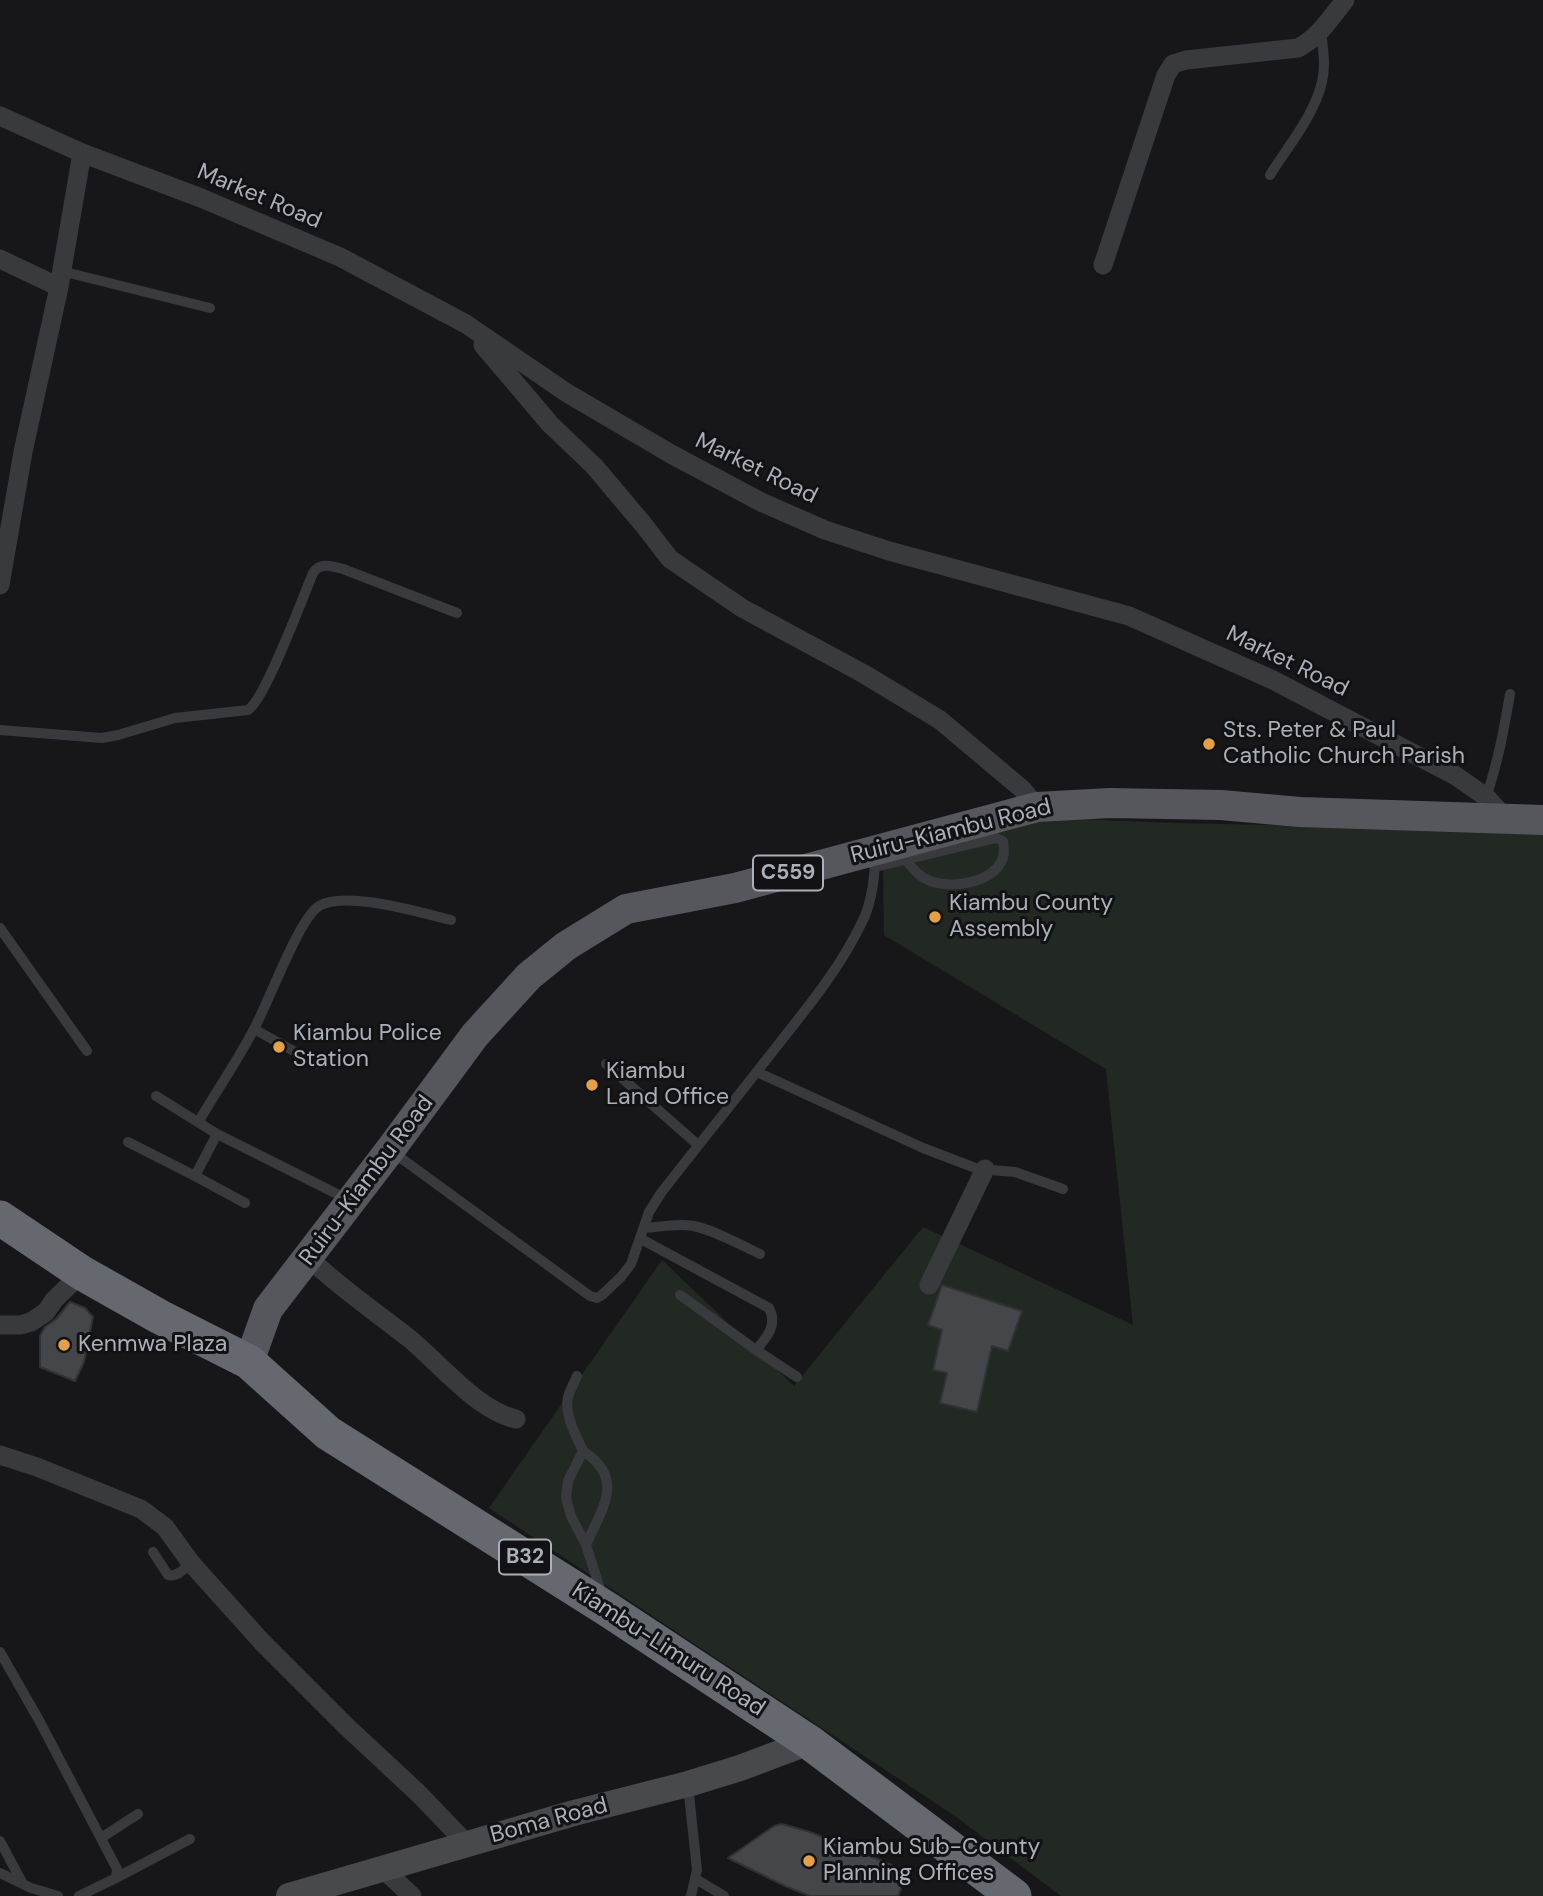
<!DOCTYPE html>
<html>
<head>
<meta charset="utf-8">
<style>
  body { margin:0 }
  canvas { display:block; background:#171719 }
</style>
</head>
<body>
<canvas width="1543" height="1896"></canvas>
<script>
const g = document.querySelector('canvas').getContext('2d');
g.lineJoin = 'round';
function fill(path, color) { g.fillStyle = color; g.fill(path, 'evenodd'); }
function stroke(path, color, width, dash) { g.strokeStyle = color; g.lineWidth = width; g.lineCap = dash ? 'butt' : 'round'; g.setLineDash(dash || []); g.stroke(path); }
function drawText(font, color, halo, rows, align = 'center') {
  g.font = font + ' "DM Sans",sans-serif'; g.lineWidth = 6; g.setLineDash([]); g.textBaseline = 'middle'; g.strokeStyle = halo; g.fillStyle = color; for (const [text, x, y, turn = 0] of rows) {
    g.save(); g.translate(x, y); g.rotate((+turn || 0) * Math.PI / 180); g.textAlign = isNaN(turn) ? turn : align; if (halo) g.strokeText(text, 0, 0); g.fillText(text, 0, 0); g.restore();
  }
}
const green = new Path2D(`
  M1052,818L1173,823L1543,831V1896H1061L955,1816L489,1508L662,1260L794,1386L923,1227L1133,1325L1106,1069L884,935L883,856Z`);
const building = new Path2D(`
  M942,1285L1022,1311L1008,1351L992,1346L977,1412L940,1403L947,1373L933,1370L942,1330L928,1325Z
  M70,1302L85,1308L93,1317L84,1362L75,1381L40,1367V1336L45,1327L56,1319Z
  M782,1824L810,1832L892,1865L898,1873L901,1889L898,1896H810L785,1886L728,1858L774,1826Z`);
const lane = new Path2D(`
  M1270,175C1288,146 1314,116 1322,82C1326,66 1323,48 1321,32
  M61,271L210,308
  M0,730L102,738L118,735L175,718L248,710C265,700 303,597 313,573C320,562 332,566 343,569L457,613
  M1486,797C1498,763 1504,729 1510,694
  M875,867L996,838L1003,841C1004,847 1005,856 1001,862C989,884 947,890 926,879C917,875 912,867 906,860
  M0,928L87,1051
  M254,1029L317,1064
  M606,1064L698,1145
  M757,1072L923,1148L978,1169L1015,1172L1063,1189
  M156,1096L217,1134L347,1199
  M199,1121C217,1090 238,1060 254,1029C268,1004 299,918 319,906C346,890 421,913 451,920
  M217,1134L195,1176L245,1203
  M128,1142L195,1176
  M394,1153L590,1296L597,1298L602,1295L621,1277L631,1264L649,1212L661,1193C699,1144 739,1095 777,1046C809,1006 843,964 864,918C872,899 875,876 875,855
  M644,1228C660,1227 678,1223 694,1226C716,1231 739,1244 760,1254
  M641,1239L769,1308C778,1325 767,1337 756,1350L797,1377
  M680,1295L756,1350
  M577,1376C574,1383 570,1390 568,1397C564,1415 576,1435 583,1451L568,1481L566,1498L571,1516L586,1545L602,1595
  M583,1451C626,1479 602,1508 586,1545
  M153,1552L168,1575C177,1578 185,1568 191,1563
  M0,1652L40,1722L117,1869L116,1878L79,1896
  M688,1785L697,1870L691,1896
  M101,1838L138,1814
  M0,1841L23,1884
  M0,1873L31,1888L58,1896
  M116,1878L190,1839
  M696,1879L724,1896`);
const street = new Path2D(`
  M0,116L82,153L201,198L340,257L466,324L567,393L671,454L761,502L825,530L889,551L1129,616L1273,680L1456,776L1486,797L1507,820
  M0,259L59,287
  M1103,265L1166,75L1173,64L1186,60L1298,48C1319,37 1330,19 1345,0
  M483,345L550,424L594,466L643,524L670,559L742,608L864,674L940,720L1022,789L1037,807
  M0,585L23,452L59,287L82,153
  M309,1258C340,1288 376,1312 410,1339C440,1364 478,1411 516,1419
  M929,1285L985,1169
  M0,1325H20L31,1322L46,1312L54,1300L82,1273
  M0,1455L37,1467L141,1509L165,1527L191,1563L262,1642L346,1726L419,1794L467,1844
  M382,1868L412,1896`);
const secondary = new Path2D(`
  M289,1896L574,1813L688,1784L740,1768L809,1742`);
const primary = new Path2D(`
  M249,1362L268,1309L390,1150L475,1035L529,976L566,946L626,909L735,888L1037,807L1110,803L1221,805L1300,812L1543,820`);
const highway = new Path2D(`
  M0,1218L82,1273L160,1317L249,1362L328,1433L607,1609L809,1742L1014,1896`);
const markers = [
  [1209,744,7,"#e2a146"],
  [935,917,7,"#e2a146"],
  [279,1047,7,"#e2a146"],
  [592,1085,7,"#e2a146"],
  [64,1345,7,"#e2a146"],
  [809,1861,7,"#e2a146"]
];
const shields = [
  [788,873,70],
  [525,1557,52]
];
const shieldNames = [
  ["C559",788,873],
  ["B32",525,1557]
];
const streetNames = [
  ["Market Road",259,197,23],
  ["Market Road",756,469,26],
  ["Market Road",1287,662,26],
  ["Ruiru-Kiambu Road",951,832,-14],
  ["Ruiru-Kiambu Road",367,1181,-53],
  ["Kiambu-Limuru Road",668,1650,33],
  ["Boma Road",549,1821,-15]
];
const poiNames = [
  ["Sts. Peter & Paul",1223,731],
  ["Catholic Church Parish",1223,757],
  ["Kiambu County",949,904],
  ["Assembly",949,930],
  ["Kiambu Police",293,1034],
  ["Station",293,1060],
  ["Kiambu",606,1072],
  ["Land Office",606,1098],
  ["Kenmwa Plaza",78,1345],
  ["Kiambu Sub-County",823,1848],
  ["Planning Offices",823,1874]
];
fill(green, '#222922');
fill(building, '#444649');
stroke(building, '#313235', 2);
stroke(lane, '#393a3e', 10);
stroke(street, '#393a3e', 19);
stroke(secondary, '#47494d', 26);
stroke(primary, '#55575c', 30);
stroke(highway, '#65686e', 35);
for (const [x, y, r, color] of markers) { const dot = new Path2D(); dot.arc(x, y, r, 0, 2 * Math.PI); g.fillStyle = color; g.fill(dot); stroke(dot, '#121214', 2.5); }
for (const [x, y, w] of shields) { const box = new Path2D(); box.roundRect(x - w / 2, y - 17.5, w, 35, 5); g.fillStyle = '#121214'; g.fill(box); stroke(box, '#abb0b8', 2); }
drawText('bold 21px', '#abb0b8', null, shieldNames);
drawText('23px', '#abb0b8', '#121214', streetNames);
drawText('23px', '#abb0b8', '#121214', poiNames, 'left');
</script>
</body>
</html>
